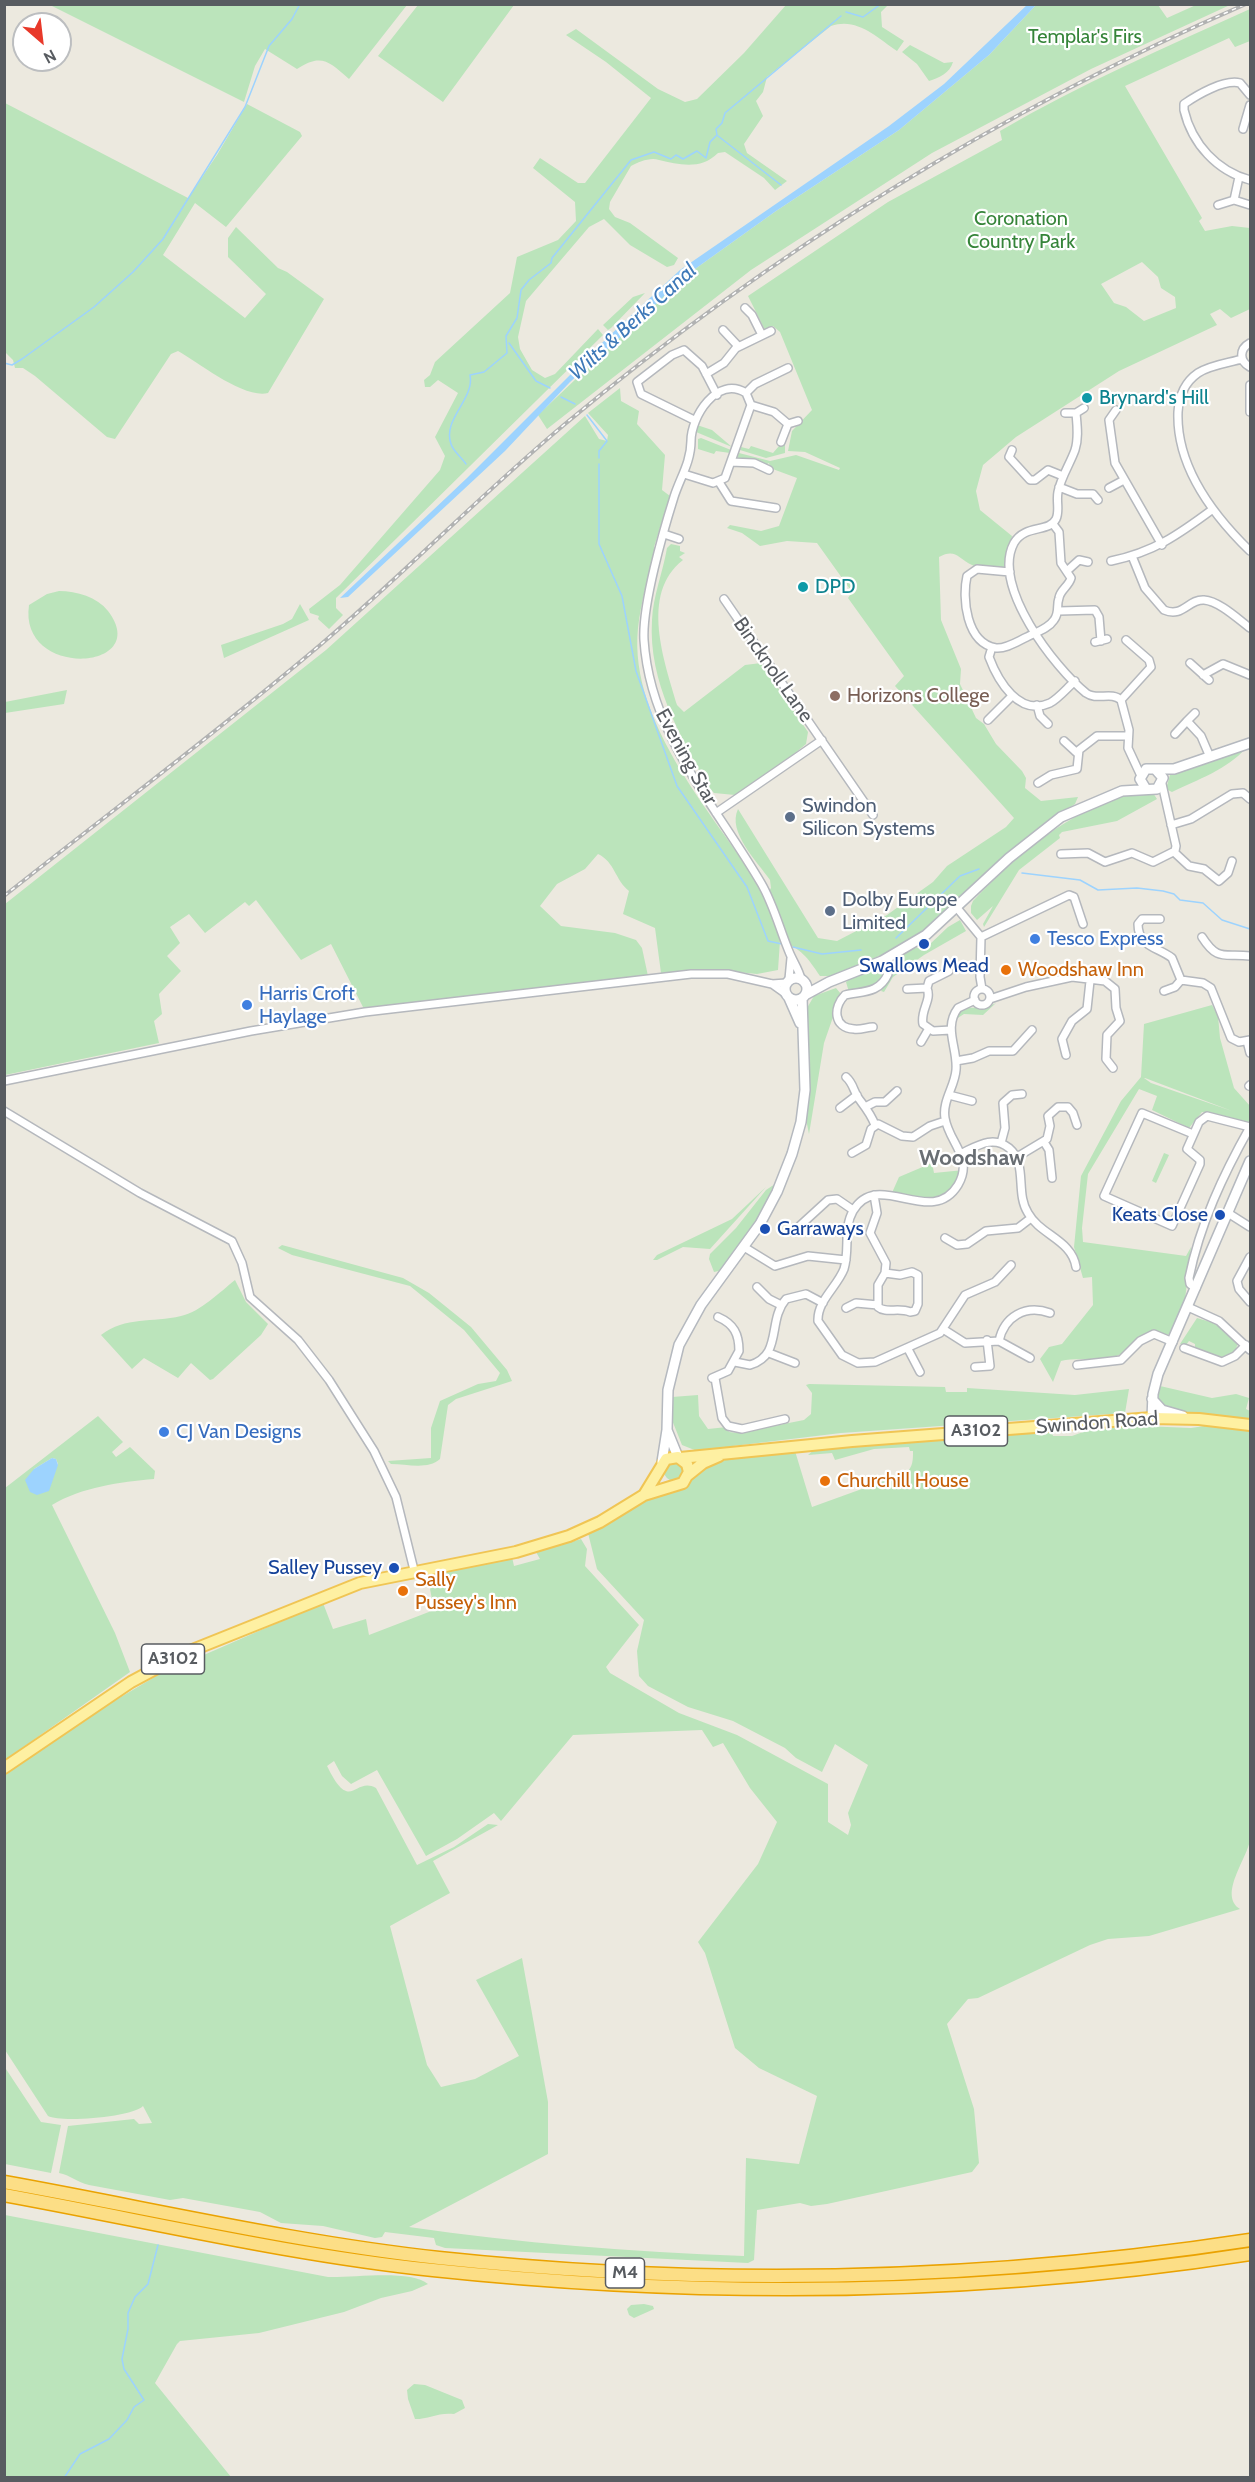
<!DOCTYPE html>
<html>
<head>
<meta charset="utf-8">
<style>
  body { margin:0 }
  #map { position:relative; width:1255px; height:2482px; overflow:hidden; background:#ece9df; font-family:Cabin,sans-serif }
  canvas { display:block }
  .frame { position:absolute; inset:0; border:6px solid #585c61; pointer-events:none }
  .north { position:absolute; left:12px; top:12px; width:60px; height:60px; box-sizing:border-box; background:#fff; border:2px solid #bcbec0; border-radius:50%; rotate:152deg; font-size:16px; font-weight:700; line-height:24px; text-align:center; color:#585c61 }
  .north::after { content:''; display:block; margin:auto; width:21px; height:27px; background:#e8392a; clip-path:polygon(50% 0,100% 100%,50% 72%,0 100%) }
</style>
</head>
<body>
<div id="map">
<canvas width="1255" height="2482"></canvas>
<div class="frame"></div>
<div class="north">N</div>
</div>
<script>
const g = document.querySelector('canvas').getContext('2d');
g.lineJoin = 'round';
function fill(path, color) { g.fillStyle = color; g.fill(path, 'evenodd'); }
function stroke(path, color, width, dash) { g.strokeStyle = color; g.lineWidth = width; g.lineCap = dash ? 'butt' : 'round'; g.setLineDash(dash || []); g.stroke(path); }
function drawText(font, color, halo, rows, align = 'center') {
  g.font = font + ' Cabin,sans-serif'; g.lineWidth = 4.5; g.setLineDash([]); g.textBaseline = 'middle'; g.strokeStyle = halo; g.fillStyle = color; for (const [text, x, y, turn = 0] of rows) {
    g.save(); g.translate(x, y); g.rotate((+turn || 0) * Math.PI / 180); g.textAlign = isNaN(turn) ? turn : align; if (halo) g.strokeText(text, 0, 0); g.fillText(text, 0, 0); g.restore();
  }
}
const green = new Path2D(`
  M50,5H407L349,79C329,61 321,53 297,69L265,49L255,66L244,102Z
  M418,5H514L443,102L378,56Z
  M786,5H888L881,12L882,27L904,41L897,51C876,37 857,17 831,26L767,77L763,92L756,101L763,116L744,144L747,153L787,181L775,190L764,178L725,152L718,153C701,170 680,165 659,160C650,157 639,162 631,166L610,202L609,209L615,217L630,223L678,258L674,265L667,267L630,245L604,219L589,227L526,301L518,337L520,349L532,370L545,378L555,374L598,329L603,335L336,598V608L343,615L329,629L318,619L319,616L310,613L309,609L340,585L440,470L445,456L435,437L458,393L438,380L430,387H425L424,380L430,375L435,362L510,293L517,257L558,240L576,221L575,202L533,168L540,158L578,183H585L651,98L606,62L566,35L576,29L658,89L685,102L697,99L744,53Z
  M1036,5H1158L1167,18L1196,5H1230L1091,69L932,153L751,270L547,429L538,415L681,279L776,211L899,130L989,55Z
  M1250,9V41L1235,47L1229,38L1125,86L1202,218L1199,221L1205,231L1232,226L1250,228V309L1231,318L1220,309L1210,314L1217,325L1119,371L1016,437L983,465L976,491L980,510L1012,536L1006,568C996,567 981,569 972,565C958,558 955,548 939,557L941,620L961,669L960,684L976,718L984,724L996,744L1022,771L1026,778L1025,788L1041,801L1078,797L1075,804L1040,827L911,943L830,976H820C808,958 801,948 780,941L778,970L757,974L709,969L661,973L655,928L623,914L629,891C615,880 615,862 598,854L585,869L557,884L540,906L561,926L615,933L636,940L642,948L648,976L364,1009L331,944L301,960L256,900L249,906L245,902L205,933L189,914L170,927L180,943L167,956L181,971L159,994L162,1014L154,1021L159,1043L5,1075V904L326,650L585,416L599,439L607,441L608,435L588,413L620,388L621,401L639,411L637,424L665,455L662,490L670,496L654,547L656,548C649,574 641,601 638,628C628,725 718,819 766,895L771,888L770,880C757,861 727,832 738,809L818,938L837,941L887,915L933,882L947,866L1006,827L1014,818L895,686L904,676L848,598L852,592L817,543L787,541L760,546L742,533L727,528L730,525L761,531L779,526L797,478L770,468L769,463L766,465L753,459L736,461L739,453L770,461L796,455L839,470L840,468L805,452L788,451L792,431L812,410L780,332L773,326L765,330L748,296L888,202L1002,140L1000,131C1080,84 1166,47 1250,9ZM1142,262L1158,277L1161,288L1175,297L1176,308L1144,321L1126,307L1114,303L1101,284Z
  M910,45L944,63L953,62C950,73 939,78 929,81L917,64L902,52Z
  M5,103L188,198L217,155L247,104L300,132L302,136L226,227L195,203L163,255L245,318L266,294L228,257V238L236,227L278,268L287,272L324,299L268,393C244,399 199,363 178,351L171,354L115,439L107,437L35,376L23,368H15L13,360L4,351Z
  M645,293L611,328L608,330L603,325L633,297Z
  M697,425L712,430L732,447L696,432Z
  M701,438L731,450L730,453L716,451L714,454L698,449V439Z
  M785,439V453L766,458L740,450L741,447L749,449L751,446L773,453Z
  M671,544L680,546V551L685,553L679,557L683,560C639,594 665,663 677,705L684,712L745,665L761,663L808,732L806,744L783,763L735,795L714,793L709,788C681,737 648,682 652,620C653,596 663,572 667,548Z
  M59,591C77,591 97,597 108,611C154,671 18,680 29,605L47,594Z
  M300,604L309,620L224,658L221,645L283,624L292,619Z
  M67,690L64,704L5,713V702Z
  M1246,748C1228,769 1197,780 1172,792L1166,789L1170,775L1174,772Z
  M1133,792L1153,793L1157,799L1117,821L1062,832L1059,835L1060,838L1019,870L984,927L983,924L993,906L977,920L971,913V906L973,901C1022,850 1065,814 1133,792Z
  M960,920L966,931L924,955L893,977L884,992L881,991L886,984L849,992L846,982L850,979L912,949L929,945L948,927Z
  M836,988L841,994L824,1043L809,1134L806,1119L810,1076L807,1008L814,996Z
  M996,1003L983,1015L964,1014L953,1021C962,1006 968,1007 984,1009Z
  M1212,1005L1218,1016L1220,1038L1234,1088L1250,1106L1249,1122L1202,1112L1189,1128L1152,1110L1157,1096L1139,1089L1088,1174L1082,1228L1083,1242L1186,1256L1191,1247L1185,1300L1172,1333L1167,1335C1134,1328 1139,1350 1113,1357C1096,1362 1078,1357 1061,1361L1053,1382L1040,1359L1049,1347L1062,1344L1093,1305L1092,1277L1083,1278L1074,1247L1081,1176L1121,1101L1141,1077L1144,1024ZM1144,1078H1145L1232,1111L1151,1083Z
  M1164,1153L1169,1155L1156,1183L1152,1181Z
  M932,1163L934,1173L964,1170L959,1183L938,1202L891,1195L899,1177Z
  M775,1184C762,1215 742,1242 723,1270L714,1272L709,1259L710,1254L736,1228L766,1190Z
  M766,1187L710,1249L683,1247L657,1260H653L657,1255L732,1219Z
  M282,1245L403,1278L429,1293L471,1327L507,1370L512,1381L456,1399L448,1405L440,1459C428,1470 407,1464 391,1464L388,1461L431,1458V1428L440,1401L478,1384L496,1381L500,1373L464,1330L410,1286L292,1255L278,1248Z
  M235,1280L246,1302L268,1324L261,1335L213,1379L210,1380L191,1363L178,1378L144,1358L132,1369L101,1335C126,1316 152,1323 181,1316C200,1312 220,1292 235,1280Z
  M1197,1318L1214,1323L1238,1342L1235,1353C1220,1361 1210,1355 1195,1349V1344L1189,1341L1186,1345L1180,1344Z
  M809,1384L945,1387L946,1392H967V1388L1075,1395L1129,1389L1125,1413L841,1433L733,1446L728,1449L697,1451L682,1445L672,1420V1397L698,1395L699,1416L708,1429L727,1427L729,1432L738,1433L804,1420L811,1414L812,1393L806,1385Z
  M1160,1386L1212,1398L1236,1394L1249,1398L1246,1409L1250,1411V1421C1228,1415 1171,1419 1158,1400Z
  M98,1416L123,1442L112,1452L116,1457L130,1447L155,1471L154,1479C120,1482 82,1487 52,1505L115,1633L130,1672L5,1760V1488ZM52,1458L56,1459L58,1464L52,1475L34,1469Z
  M1211,1425L1250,1430V1840C1247,1859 1218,1895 1240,1909L1149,1936L1108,1939L1090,1945L978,1998L968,1999L947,2024L974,2109L979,2163L972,2172L827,2204L811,2206L800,2203L757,2210L754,2260L748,2263L445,2248L436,2245L434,2238L385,2232L382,2237L375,2238L323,2226L281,2223L260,2212L183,2198L170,2200L89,2185C77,2182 70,2175 59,2173L68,2126L134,2119L139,2124L152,2123L143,2106C133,2117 61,2123 48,2116L5,2050V1775L104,1707L158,1675L323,1603L333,1629L366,1619L369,1635L434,1610L427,1573L512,1557L514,1566L540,1559L536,1552L581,1539L587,1549L585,1566L639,1625L606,1667L610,1673L679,1713L737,1735L828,1784V1822L848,1835L851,1825L848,1813L868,1765L835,1744L822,1772L796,1758L785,1748L733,1721L688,1707L648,1686L639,1676L637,1651L644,1620L597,1569L588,1533L654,1494L683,1488L701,1469L717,1461L795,1451L812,1507L906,1473C913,1467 913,1460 913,1451H910L909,1447L874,1449L835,1460L832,1453L808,1455L815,1449L939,1438C959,1443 975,1436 994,1434C1013,1432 1032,1431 1051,1430L1053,1436H1072L1094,1428L1143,1426L1191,1428ZM702,1730L713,1747L723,1743L750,1788L777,1822L758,1864L698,1942L705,1953L735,2048L759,2068L817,2096L799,2164L746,2158L744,2256C631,2252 520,2243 409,2227L548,2154V2102L522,1958L476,1980L519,2056L475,2079L441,2087L427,2065L390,1926L450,1893L433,1861L498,1825L488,1824L454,1847L417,1865L376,1788C354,1776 351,1815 327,1766L334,1761L342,1776L351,1784L377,1770L426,1856L457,1839L494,1813L501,1821L573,1735Z
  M664 1471a10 10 0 1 1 20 0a10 10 0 1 1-20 0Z
  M4,2066L41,2122L61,2125L51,2173L5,2164Z
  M5,2215L328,2277C352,2278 411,2269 428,2284L412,2291L381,2298L344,2312L259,2333L180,2341L177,2344L155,2383L231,2477H5Z
  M644,2304L653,2306L654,2309L634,2318L629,2315L627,2309L631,2305Z
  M414,2384L425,2385L462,2400L465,2408L454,2414C439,2412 429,2419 415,2419L408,2399L407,2390Z`);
const water = new Path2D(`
  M1028,4L1036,5L989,55L899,130L776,211L681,279L638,322L570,382L505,451L348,597L340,598L467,478L607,338L680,270L889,126L944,84Z
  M52,1458L56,1459L58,1465L49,1491L37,1495L30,1492L25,1480L34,1469Z`);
const stream = new Path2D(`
  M846,12L863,17L881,4
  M718,136L781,185
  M509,343L536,381L550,388
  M4,363L12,365L22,359L94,307L133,272L163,239L245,107L269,46L292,19L300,4
  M561,397L575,404
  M587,415L607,441L599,451V458
  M466,464C462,458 453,451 451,444C442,419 475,399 470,375L484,372L507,353L506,336L517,318L521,290L529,280L551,263L552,258L631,160L654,152L671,159L676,155L683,159L697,151L706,158L710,142L717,135L716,129L722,123L725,113L841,16
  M599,464V544L622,596L636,671L677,786L747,887L768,941L782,944
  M1022,873L1080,880L1098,890L1137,888L1163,891L1174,894L1180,900L1203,903L1222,920L1250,929
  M896,938L960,876L979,869
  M793,947L822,954L861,950
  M64,2478L80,2454L109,2439L127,2420L134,2407L144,2400L124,2369L122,2359L128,2329V2313L135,2297L148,2284L158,2245`);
const street = new Path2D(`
  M1250,95L1240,83C1224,79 1197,95 1184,104V110C1192,144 1217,171 1250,180
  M1243,129L1250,105
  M1239,177L1234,200L1250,205
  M1218,205L1234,200
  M745,308L752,315L762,335
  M723,330L738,346
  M1250,343C1239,349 1239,361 1250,367
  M1242,359C1228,363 1210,365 1198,373C1185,382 1179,396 1178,412C1176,467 1213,515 1250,551
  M706,374L724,363L736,348L771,331
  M1250,385V412
  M746,393L755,384L788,368
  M751,405L774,412L788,424L798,421
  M1084,408L1076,413C1077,425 1079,438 1075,450C1070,464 1061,477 1058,492C1056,501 1060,511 1056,519C1049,533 1025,524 1014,543C991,586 1055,668 1086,693C1097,701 1111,691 1121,700L1129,730L1128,748L1141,776
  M1116,410L1109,420L1115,463L1162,545
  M1065,413H1076
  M694,420L641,394L637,382L672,355L684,350L702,366L717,395
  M781,442L788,424
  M1012,450L1009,457L1030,480H1035L1048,470L1063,476
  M731,462L754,463L769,470
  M684,474L713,483L725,478L751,405L746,393C717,375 691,417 691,441C691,462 680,478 674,497C663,532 642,605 644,640C650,735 715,804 761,883C774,905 780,931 790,954C794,963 799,970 801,979
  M719,482L731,501L776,508
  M1059,487L1077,494H1093L1098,500
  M1109,488L1124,480
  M664,534L679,539
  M1132,556L1145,588L1164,610C1183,618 1188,599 1204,600C1219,601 1238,619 1250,628
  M1111,561C1154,552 1178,535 1213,509
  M1068,570L1079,560L1088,562
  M1010,572L977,569L967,576C962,598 966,643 996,648C1006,649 1018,641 1027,637C1036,632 1048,629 1054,620C1060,612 1056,606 1059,598C1060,590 1069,586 1071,578L1061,563L1059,532L1053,524
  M724,599L873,815
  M1059,611L1095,610L1099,617L1101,641
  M1095,642L1107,639
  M992,647L989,657C998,681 1019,717 1050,703C1059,698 1067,688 1075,681
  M1190,663L1209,680
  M1203,675L1223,664L1250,675
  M1121,700L1151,667L1149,660L1126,640
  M1037,705L1040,716L1048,724
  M1195,713L1187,721L1201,736L1210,757
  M988,720L1012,696
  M1175,734L1187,721
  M1064,741L1077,753
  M1038,783L1051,775L1077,769L1079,750L1097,736H1128
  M716,813L822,740
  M1171,825L1191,819L1232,794L1243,793L1250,799
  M1174,852L1189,866L1204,869L1219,881L1228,873L1232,861
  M1061,854L1088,853L1105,862L1132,853L1153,862L1175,851L1176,846L1162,784
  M957,908L981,937L980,977L982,989
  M1160,919H1142L1138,924C1138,947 1158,947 1172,958L1181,980L1203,983L1211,988L1231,1038L1239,1042L1250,1040
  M981,937L1069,895L1074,897L1083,924
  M1202,937C1218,962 1224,953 1250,956
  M789,979L791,958
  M772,984L786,994
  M927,988C932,1001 920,1010 923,1024L933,1031L951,1030
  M907,989L927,988L929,981L949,971
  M974 997a8 8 0 1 1 16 0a8 8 0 1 1-16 0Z
  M1164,991L1175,987L1181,980
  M990,999L1026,987L1072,977L1105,981L1115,989L1116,1008L1120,1021L1107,1035L1106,1059L1113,1068
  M975,1000L958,1008C943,1028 958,1048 956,1070C955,1086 942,1101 945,1118C949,1143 974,1158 958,1185C931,1229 878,1168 853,1211C843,1228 850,1250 844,1269C837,1287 817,1301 818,1321L842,1355L858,1363L875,1362L940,1333L965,1295L995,1282L1011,1265
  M873,1027C867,1027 861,1030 854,1029C833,1028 833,1007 845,995C862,991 879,994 888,974L882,961
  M1247,1041L1250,1053
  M921,1042L928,1030
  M1066,1055L1062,1039L1072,1021L1087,1009L1090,981
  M956,1061L973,1058L989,1051H1013L1032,1030
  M846,1077C854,1084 853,1091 859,1099C865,1107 871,1114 875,1125
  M4,1081L251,1031L365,1012L691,974H728L772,984L786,983
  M1249,1086L1250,1085
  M949,1095L972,1101
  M867,1106L875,1102H885L897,1091
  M840,1108L857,1095
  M4,1111L140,1193L232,1241L242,1263L250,1297L298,1340L329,1380L374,1451L396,1497L414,1570
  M1193,1134L1142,1113L1104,1196L1172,1226L1200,1164V1160L1187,1149L1199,1122L1207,1116L1250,1127
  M1044,1142L1049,1150L1052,1178
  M1001,1143L1005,1128L1003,1103L1012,1095L1022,1094
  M852,1153L866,1145L871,1129L878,1124L902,1136L913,1137L930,1126L945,1121
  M962,1153C977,1146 993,1135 1009,1148C1028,1164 1015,1193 1028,1213C1040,1235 1072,1240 1076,1267
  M1017,1157L1047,1139L1050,1126L1048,1116L1058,1107H1068L1073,1113L1077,1125
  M874,1195L877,1213L870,1233L886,1263L885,1273L878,1285V1307C886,1314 898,1307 910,1312L915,1311L918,1304V1275L912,1272L900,1275L885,1273
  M1228,1213L1250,1227
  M793,1232L828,1200L837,1199L853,1210
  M945,1238L957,1245L967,1244L986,1231L1018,1228L1031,1218
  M744,1247L775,1266L808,1256L846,1260
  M1250,1257L1237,1281L1239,1289L1250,1302
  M757,1287L769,1299L781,1305
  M1196,1288L1190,1284L1189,1278C1200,1224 1223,1175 1250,1127
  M1188,1307L1219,1321L1250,1350
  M846,1308L856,1303L878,1305
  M943,1329L965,1343L999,1341L1030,1358
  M999,1341C1004,1317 1025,1304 1050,1313
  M1184,1348L1222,1362L1235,1356L1246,1345
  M908,1349L920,1372
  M769,1353L795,1363
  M735,1362L750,1365C783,1355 767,1321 786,1299L806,1294L823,1303
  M1077,1365L1121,1360L1140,1341L1154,1334L1173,1342
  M975,1367L990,1366L987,1340
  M712,1378L728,1371L739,1351C739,1334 734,1324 718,1317
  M715,1378L722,1418L728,1426L742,1429L785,1419`);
const secondary = new Path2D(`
  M1146,789L1140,779L1146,769H1174L1250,743
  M785 989a11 11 0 1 1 22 0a11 11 0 1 1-22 0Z
  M805,995L829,982L882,961L926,935L1009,858L1061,817L1122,791L1157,789L1163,778L1155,769
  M789,998L800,1023
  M1152,1399L1162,1410L1183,1416
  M1152,1418L1153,1394L1158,1374L1250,1161
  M667,1430L678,1457
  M662,1462L667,1430L668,1390L679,1345L701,1305L760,1224L777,1192L792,1154L801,1122L805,1090L802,998`);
const primary = new Path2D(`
  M680,1458L852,1441L1152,1418L1199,1419L1250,1425
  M688,1475L703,1463L719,1456
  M4,1768L131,1682L185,1653L360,1583L516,1552L569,1536L600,1522L644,1495L683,1483L689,1472L687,1464L678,1457L666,1459L644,1495`);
const highway = new Path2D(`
  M4,2182C149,2208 293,2242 439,2258C710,2287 982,2281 1250,2240
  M4,2195C147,2221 289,2255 433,2270C706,2299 979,2296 1250,2254`);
const rail = new Path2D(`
  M4,896C109,813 216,733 319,646C403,575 480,495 565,424C770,253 1001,110 1246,4`);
const markers = [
  [1087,398,6,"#0f9aa8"],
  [803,587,6,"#0f9aa8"],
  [835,696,6,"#8d6e63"],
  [790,817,6,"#5c6f8a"],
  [830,911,6,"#5c6f8a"],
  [1035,939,6,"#3f7fe0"],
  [924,944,6,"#1a4fb4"],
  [1006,970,6,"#e8710a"],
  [247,1005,6,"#3f7fe0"],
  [1220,1215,6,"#1a4fb4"],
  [765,1229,6,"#1a4fb4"],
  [164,1432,6,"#3f7fe0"],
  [825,1481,6,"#e8710a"],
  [394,1568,6,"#1a4fb4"],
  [403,1591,6,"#e8710a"]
];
const shields = [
  [976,1431,63],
  [173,1659,63],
  [625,2273,39]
];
const shieldNames = [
  ["A3102",976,1431],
  ["A3102",173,1659],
  ["M4",625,2273]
];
const parkNames = [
  ["Templar's Firs",1085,37],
  ["Coronation",1021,219],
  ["Country Park",1021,242]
];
const cultureNames = [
  ["Brynard's Hill",1099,398],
  ["DPD",815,587]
];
const streetNames = [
  ["Bincknoll Lane",773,670,55],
  ["Evening Star",686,757,61],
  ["Swindon Road",1097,1423,-4]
];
const educationNames = [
  ["Horizons College",847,696]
];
const serviceNames = [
  ["Swindon",802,806],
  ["Silicon Systems",802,829],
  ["Dolby Europe",842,900],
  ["Limited",842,923]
];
const shopNames = [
  ["Tesco Express",1047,939],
  ["Harris Croft",259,994],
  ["Haylage",259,1017],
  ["CJ Van Designs",176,1432]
];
const transitNames = [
  ["Swallows Mead",924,966,"center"],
  ["Keats Close",1208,1215],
  ["Garraways",777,1229,"left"],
  ["Salley Pussey",382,1568]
];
const foodNames = [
  ["Woodshaw Inn",1018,970],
  ["Churchill House",837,1481],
  ["Sally",415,1580],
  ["Pussey's Inn",415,1603]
];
const waterNames = [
  ["Wilts & Berks Canal",633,322,-42]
];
const quarterNames = [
  ["Woodshaw",972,1159]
];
fill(green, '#bbe4bb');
fill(water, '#9dd3fe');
stroke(stream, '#9dd3fe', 1.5);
stroke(street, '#b5b8bd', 10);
stroke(secondary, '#b5b9bf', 12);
stroke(primary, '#f0c554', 14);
stroke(highway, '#eaa201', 15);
stroke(street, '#fff', 7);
stroke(secondary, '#fff', 9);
stroke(primary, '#fef0a2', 10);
stroke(highway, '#fcde86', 12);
stroke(rail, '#b1b2b2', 4);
stroke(rail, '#fff', 1.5, [4.5]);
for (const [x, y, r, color] of markers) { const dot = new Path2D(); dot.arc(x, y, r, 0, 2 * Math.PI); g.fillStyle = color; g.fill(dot); stroke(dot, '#fff', 2); }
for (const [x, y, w] of shields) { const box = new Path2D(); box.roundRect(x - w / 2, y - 15, w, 30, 4.5); g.fillStyle = '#fff'; g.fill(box); stroke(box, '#585c61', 1.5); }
drawText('bold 18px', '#585c61', null, shieldNames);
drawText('20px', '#358439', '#fff', parkNames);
drawText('20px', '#0d838f', '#fff', cultureNames, 'left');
drawText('20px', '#585c61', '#fff', streetNames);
drawText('20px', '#785e54', '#fff', educationNames, 'left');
drawText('20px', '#4e5e75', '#fff', serviceNames, 'left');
drawText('20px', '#366cbe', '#fff', shopNames, 'left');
drawText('20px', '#164399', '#fff', transitNames, 'right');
drawText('20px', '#c56008', '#fff', foodNames, 'left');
drawText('italic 21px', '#3e79b8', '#fff', waterNames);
drawText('bold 22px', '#696e73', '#fff', quarterNames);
</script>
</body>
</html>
